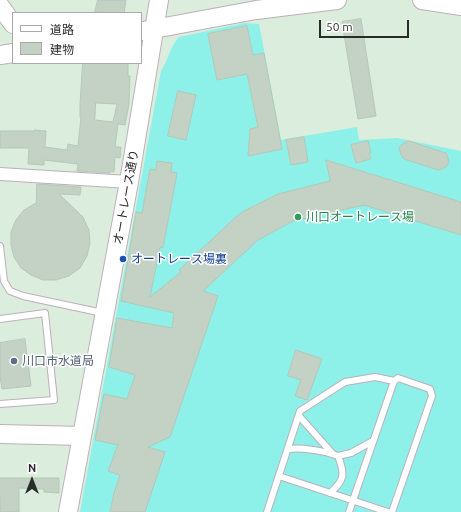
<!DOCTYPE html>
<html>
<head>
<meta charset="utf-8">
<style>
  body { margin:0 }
  #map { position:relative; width:461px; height:512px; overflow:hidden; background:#dbeddc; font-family:Ubuntu,"Noto Sans JP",sans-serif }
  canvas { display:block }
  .legend { position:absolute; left:12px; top:12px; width:130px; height:52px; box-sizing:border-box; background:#fff; border:1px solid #aaa; margin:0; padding:5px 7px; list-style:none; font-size:12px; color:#2a2a2a }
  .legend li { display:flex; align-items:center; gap:8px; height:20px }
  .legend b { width:20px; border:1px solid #aaa }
  .north { position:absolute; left:12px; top:460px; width:40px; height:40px; -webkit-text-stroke:3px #fff; paint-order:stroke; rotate:0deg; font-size:11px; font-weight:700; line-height:16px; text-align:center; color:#2a2a2a }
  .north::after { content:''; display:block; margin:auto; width:14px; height:18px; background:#2a2a2a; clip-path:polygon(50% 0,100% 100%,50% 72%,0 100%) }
  .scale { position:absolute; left:319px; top:20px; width:90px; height:18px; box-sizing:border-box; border:2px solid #2a2a2a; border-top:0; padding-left:5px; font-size:12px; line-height:14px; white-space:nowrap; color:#2a2a2a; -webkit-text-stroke:3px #fff; paint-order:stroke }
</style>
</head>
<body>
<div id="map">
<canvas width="461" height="512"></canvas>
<ul class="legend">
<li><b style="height:5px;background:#fff"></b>道路</li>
<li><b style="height:11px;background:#c3d2c5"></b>建物</li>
</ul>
<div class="north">N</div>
<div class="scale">50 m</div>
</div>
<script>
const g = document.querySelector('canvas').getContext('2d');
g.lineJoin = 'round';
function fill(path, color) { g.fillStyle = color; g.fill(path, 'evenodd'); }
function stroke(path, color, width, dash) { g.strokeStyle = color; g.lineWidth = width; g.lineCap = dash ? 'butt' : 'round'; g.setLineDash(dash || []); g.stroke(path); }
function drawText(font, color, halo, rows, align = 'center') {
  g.font = font + ' Ubuntu,"Noto Sans JP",sans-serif'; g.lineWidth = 3; g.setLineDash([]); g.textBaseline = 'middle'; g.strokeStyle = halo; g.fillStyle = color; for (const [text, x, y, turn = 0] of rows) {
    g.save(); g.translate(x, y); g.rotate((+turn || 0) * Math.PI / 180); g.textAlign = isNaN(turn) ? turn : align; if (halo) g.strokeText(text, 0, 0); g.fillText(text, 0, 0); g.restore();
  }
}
const pitch = new Path2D(`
  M245,23L259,24L281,140L357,127L359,140L397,138L461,151V512H80L161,71C169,59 169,48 179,37Z`);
const building = new Path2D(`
  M98,0H126L124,13L95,12Z
  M361,19L376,116L358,119L342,22Z
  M247,26L253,55L264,53L282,149L248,156L250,129L258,127L247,74L217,80L208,34Z
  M83,63H128V76H130L129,104L125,125L118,124L115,147H121L120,158L115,157L114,172L110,171V173L77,171L78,164L44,160V165L28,164L29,148H0V131H34V130L46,131L45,147L67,150L68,144L78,146L81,117H80V105ZM96,103L117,104L113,122L95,120Z
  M178,91L196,95L186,140L168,136Z
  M304,137L308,162L291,165L286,140Z
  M368,141L371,153H369L371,159L356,163L351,145Z
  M409,141L446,153L449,161L447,166L442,169L438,170L404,159L401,155L399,147L404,143Z
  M326,160L461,202V235L364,205L293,221L258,240L203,291L218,296L170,437L148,447L165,452L145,512H110L114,493L120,475L108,471L118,445L95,440L104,394L127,399L135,375L109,367L117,318L172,328L174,313L121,301L136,212L142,213L150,169L156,170L157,161L172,163L171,172L177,173L163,248L160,247L150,297L181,272L179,270L237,216L244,211L278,194L330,181Z
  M37,184L81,187L80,195L59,194L83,217L89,230L90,243L87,256L80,268L69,276L56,280H43L31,275L21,268L14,257L11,245V232L16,220L24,210L36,203Z
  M25,339L31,386L2,389L0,377V343Z
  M296,350L322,359L307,400L295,396L301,380L288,376Z
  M0,478H59V493L44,492V489L19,488V512H1Z`);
const lane = new Path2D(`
  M0,246L4,281L10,291L23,296L103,313
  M0,319L45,313L54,400L0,404
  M299,416L332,453
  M288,449C301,447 325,451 338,456C345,474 345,480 330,493
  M338,456L351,453L373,441
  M279,476L388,512
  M267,512L300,411L345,382L375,377L394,381L398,378L430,389L432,396L392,512
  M349,512L394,381`);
const street = new Path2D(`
  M0,174L129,182`);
const secondary = new Path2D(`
  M422,0L461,6
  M0,6L13,24
  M143,31L256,10L337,0
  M0,55L13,53
  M0,434L82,436
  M68,512L129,182L159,0`);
const markers = [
  [298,217,4,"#2e9e5b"],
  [123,259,4,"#1a4fb4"],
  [14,361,4,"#5c6f8a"]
];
const streetNames = [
  ["オートレース通り",126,197,-80]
];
const leisureNames = [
  ["川口オートレース場",306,217]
];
const transitNames = [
  ["オートレース場裏",131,259]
];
const serviceNames = [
  ["川口市水道局",22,361]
];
fill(pitch, '#8df0e9');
fill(building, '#c3d2c5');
stroke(building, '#b4c9b7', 1);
stroke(lane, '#bfafba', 8);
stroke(street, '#bfafba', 14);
stroke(secondary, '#bfafba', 20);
stroke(lane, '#fff', 6);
stroke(street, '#fff', 12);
stroke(secondary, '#fff', 18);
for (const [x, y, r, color] of markers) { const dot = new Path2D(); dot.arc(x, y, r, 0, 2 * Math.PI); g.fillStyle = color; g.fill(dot); stroke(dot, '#fff', 1.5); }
drawText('12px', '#2a2a2a', '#fff', streetNames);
drawText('12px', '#27864d', '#fff', leisureNames, 'left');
drawText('12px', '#164399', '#fff', transitNames, 'left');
drawText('12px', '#4e5e75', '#fff', serviceNames, 'left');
</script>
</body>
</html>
